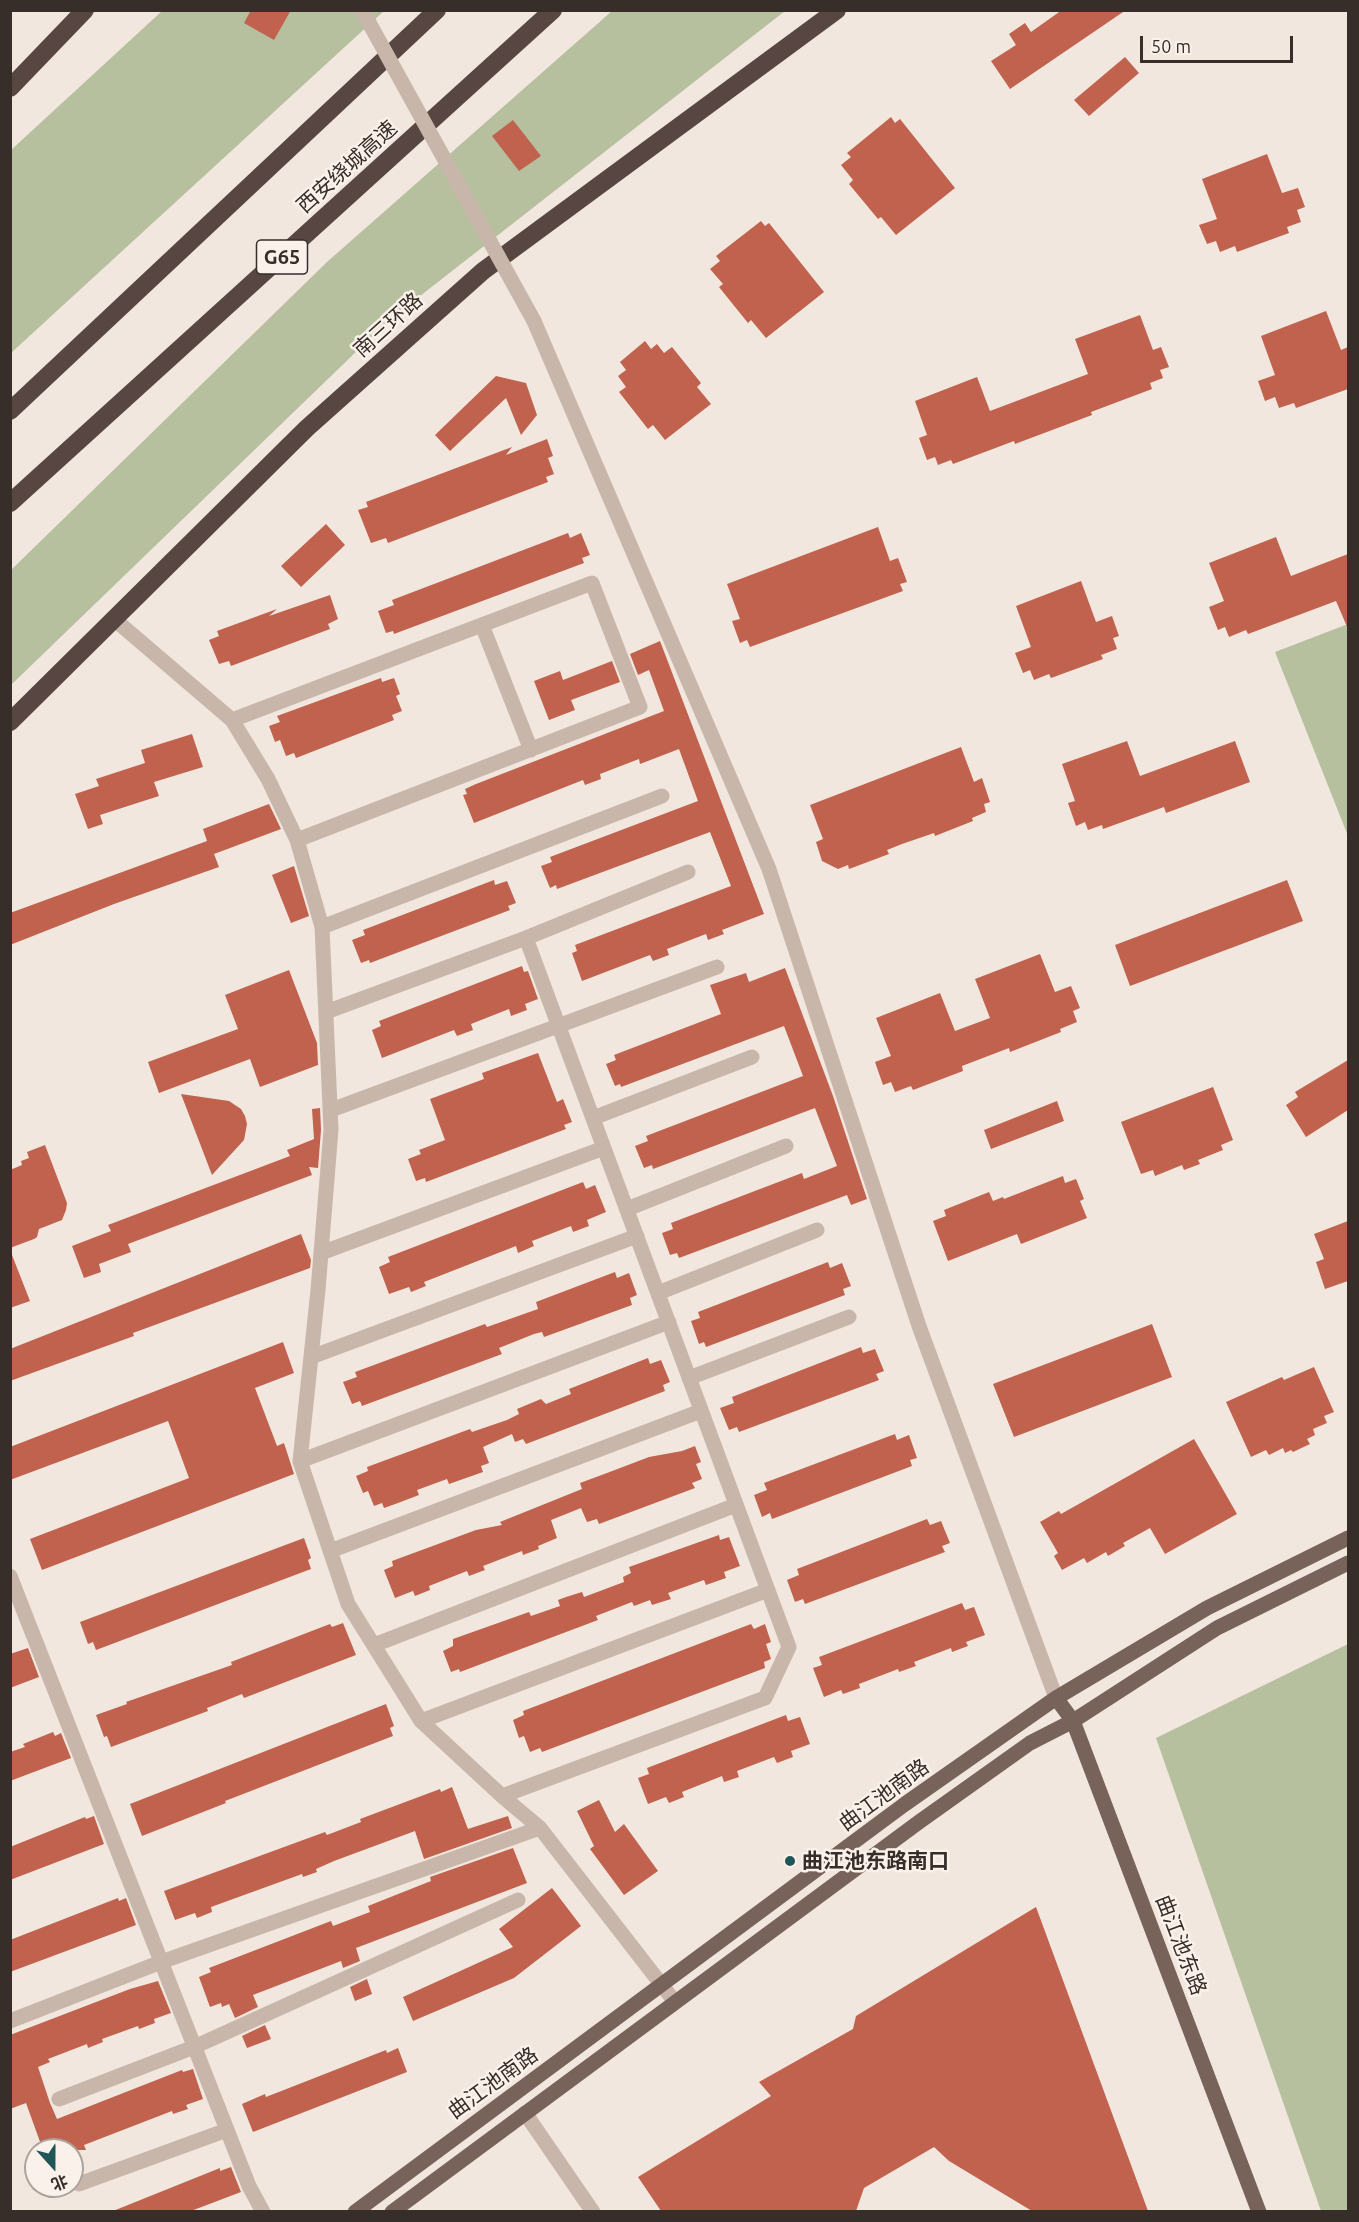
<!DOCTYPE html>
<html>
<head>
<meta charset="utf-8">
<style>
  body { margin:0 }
  #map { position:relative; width:1359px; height:2222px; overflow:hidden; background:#f1e7de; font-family:Ubuntu,"Noto Sans SC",sans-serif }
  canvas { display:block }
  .frame { position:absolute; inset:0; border:12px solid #372d29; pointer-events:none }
  .north { position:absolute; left:24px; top:2138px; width:60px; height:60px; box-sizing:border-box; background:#f9f1ea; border:2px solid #aba39d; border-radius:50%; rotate:159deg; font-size:16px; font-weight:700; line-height:24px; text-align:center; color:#372d29 }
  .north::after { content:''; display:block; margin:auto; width:21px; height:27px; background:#205657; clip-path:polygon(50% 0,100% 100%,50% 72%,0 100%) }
  .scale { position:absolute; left:1140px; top:36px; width:153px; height:27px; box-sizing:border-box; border:3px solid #372d29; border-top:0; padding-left:8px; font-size:18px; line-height:21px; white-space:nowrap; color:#372d29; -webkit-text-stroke:4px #f9f1ea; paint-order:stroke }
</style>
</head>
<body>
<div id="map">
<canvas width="1359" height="2222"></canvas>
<div class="frame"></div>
<div class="north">北</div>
<div class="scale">50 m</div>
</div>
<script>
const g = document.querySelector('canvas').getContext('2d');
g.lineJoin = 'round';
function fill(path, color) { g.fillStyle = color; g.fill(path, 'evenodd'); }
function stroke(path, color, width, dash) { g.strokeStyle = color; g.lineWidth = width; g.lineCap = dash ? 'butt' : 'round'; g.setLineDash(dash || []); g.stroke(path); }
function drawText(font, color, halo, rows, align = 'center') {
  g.font = font + ' Ubuntu,"Noto Sans SC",sans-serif'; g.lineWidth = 5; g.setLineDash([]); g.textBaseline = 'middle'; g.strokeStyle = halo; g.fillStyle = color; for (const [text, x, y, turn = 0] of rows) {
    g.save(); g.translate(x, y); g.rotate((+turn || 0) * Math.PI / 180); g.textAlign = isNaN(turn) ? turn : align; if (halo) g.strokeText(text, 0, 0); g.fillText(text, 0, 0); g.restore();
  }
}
const green = new Path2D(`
  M162,11H384L11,353V150Z
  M612,11H785L388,321L11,685V570L327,262Z
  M1348,624V836L1275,652Z
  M1348,1644V2211H1321L1156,1738Z`);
const building = new Path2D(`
  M251,10H291L274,40L244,23Z
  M1062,10H1126L1010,89L991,61L1016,45L1009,34L1025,23L1031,32Z
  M1125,57L1139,73L1089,116L1074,100Z
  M891,117L895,123L900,119L955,188L896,235L881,217L878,219L849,184L853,180L841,165L851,157L847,153Z
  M513,120L541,156L519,171L492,136Z
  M1267,154L1282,193L1298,188L1305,207L1297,210L1301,222L1287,227L1289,233L1237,252L1235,246L1220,252L1216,241L1207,244L1199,225L1217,219L1202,179Z
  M761,221L765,226L769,223L824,292L766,338L751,320L748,323L719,287L723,284L710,269L720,261L716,256Z
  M1326,311L1341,350L1348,347V389L1296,408L1294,403L1279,408L1275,397L1265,401L1258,381L1275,375L1261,336Z
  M1140,315L1153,350L1161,347L1169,367L1160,370L1163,378L1150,383L1152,389L1091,412L1092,415L1015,444L1014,441L953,464L951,460L938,465L935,457L927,460L919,438L927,435L915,401L977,377L990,411L1088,374L1075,339Z
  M645,341L651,349L657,344L664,353L672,347L701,383L697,387L711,404L665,440L653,425L648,429L619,392L626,387L618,376L626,370L620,362Z
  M496,376L526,383L537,415L521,435L506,398L450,451L435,435Z
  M547,439L553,456L548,458L554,474L546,477L548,482L388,543L386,538L371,543L358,510L368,507L366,502L512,447L506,455Z
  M326,524L345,545L301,587L281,566Z
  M878,527L890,561L898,558L907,582L900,584L903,591L750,647L747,640L740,643L732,621L740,619L727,584Z
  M568,533L570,538L581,533L590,555L582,558L584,563L394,634L393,631L386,633L378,611L394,605L392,600Z
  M1276,537L1291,576L1348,554V629L1336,601L1248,634L1246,630L1229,637L1225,627L1218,630L1209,607L1224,601L1209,563Z
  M1081,581L1096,622L1112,616L1119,636L1113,638L1117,649L1101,655L1103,659L1051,678L1049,674L1034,680L1030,670L1023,673L1015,653L1031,647L1016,606Z
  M330,595L338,619L328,624L330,629L231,666L229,661L219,664L209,640L219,636L217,631L277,609L269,616Z
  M660,641L764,914L722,930L724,934L708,940L706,934L667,949L669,955L653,961L650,955L582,981L572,953L577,951L575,945L731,886L710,832L557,889L556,885L550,888L541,866L552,862L550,857L698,801L679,749L640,764L639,759L600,774L601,779L585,785L583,780L474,823L463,795L467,794L465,789L476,784L664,711L649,670L638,675L630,654Z
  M612,661L620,682L571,700L575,710L549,720L534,681L560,671L563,680Z
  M381,678L382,682L394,678L400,694L396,696L402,711L392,715L394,720L296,758L294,753L286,756L280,740L275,742L269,726L280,722L277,716Z
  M192,734L203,767L154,782L159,796L100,815L103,824L88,829L75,794L99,786L96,779L145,763L141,750Z
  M1127,741L1140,776L1235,741L1250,782L1166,813L1164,807L1103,829L1102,825L1088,830L1085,822L1076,826L1068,803L1075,801L1062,764Z
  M961,747L974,782L982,778L990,802L984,804L986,812L972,818L973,821L935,836L934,833L902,844L887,850L889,854L849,869L848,865L838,869L822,861L816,842L823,839L810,805Z
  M269,804L281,829L214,854L219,867L114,904L10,945V913L207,841L203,829Z
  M294,866L309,916L291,923L272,875Z
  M494,880L495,885L507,881L516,903L508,906L510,910L370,963L369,960L361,963L352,940L365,935L363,930Z
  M1287,880L1303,921L1130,986L1115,945Z
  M1040,954L1055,992L1071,986L1080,1008L1073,1011L1077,1022L1060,1029L1061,1032L1010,1052L1009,1048L962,1066L963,1071L913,1090L911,1086L895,1092L891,1082L883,1085L875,1062L891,1056L876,1018L940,993L955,1031L990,1018L975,979Z
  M522,966L524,972L528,971L538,999L525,1004L527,1010L511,1016L509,1009L471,1024L473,1030L457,1036L454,1030L382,1058L372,1030L381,1026L379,1021Z
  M785,968L833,1096L867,1199L851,1205L847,1195L679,1258L677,1253L670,1255L662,1233L673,1229L671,1223L802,1173L804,1179L837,1166L815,1108L653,1169L652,1165L644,1168L635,1146L648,1141L646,1136L803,1076L784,1026L621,1087L620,1084L615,1086L606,1064L616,1060L614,1055L721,1014L710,985L746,973L749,982Z
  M289,970L317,1043L318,1065L260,1087L250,1059L159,1093L148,1062L238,1029L225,995Z
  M538,1053L557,1102L563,1099L572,1122L564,1125L566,1129L426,1182L425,1178L416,1181L408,1159L421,1154L419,1150L445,1140L430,1099L484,1079L482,1073Z
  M1348,1060V1110L1306,1137L1286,1105L1298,1097L1295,1092Z
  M1213,1087L1233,1140L1221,1145L1223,1150L1198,1160L1200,1164L1184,1170L1182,1165L1155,1176L1153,1170L1141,1174L1121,1122Z
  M181,1094L229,1101L241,1109L245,1116L247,1124L244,1140L212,1175Z
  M1057,1101L1064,1121L991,1149L984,1130Z
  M320,1108L321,1130L318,1168L309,1167L312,1175L128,1244L131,1252L99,1264L101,1272L84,1278L72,1246L111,1231L108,1225L290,1156L287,1150L314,1139L312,1109Z
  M45,1145L67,1203L66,1210L62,1220L39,1229L37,1237L34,1239L10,1248V1170L22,1165L21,1161L29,1158L27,1152Z
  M1063,1176L1065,1183L1076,1179L1084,1199L1080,1201L1087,1218L1021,1244L1017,1234L948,1261L933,1221L946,1216L944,1210L989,1192L993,1201L1003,1197L1004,1199Z
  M583,1182L586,1189L595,1185L606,1212L587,1220L589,1226L573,1232L571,1226L532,1241L534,1246L518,1253L516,1246L424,1282L426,1286L411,1292L409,1287L389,1294L379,1267L390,1262L388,1257Z
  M1348,1221V1281L1325,1289L1316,1262L1324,1259L1314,1234Z
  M301,1234L311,1260L310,1268L133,1333L134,1336L10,1381V1349Z
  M10,1255H12L30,1301L10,1308Z
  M828,1262L830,1268L842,1263L851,1286L843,1289L845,1295L706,1347L704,1342L699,1344L691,1321L700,1318L698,1312Z
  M615,1272L617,1278L629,1273L637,1295L630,1298L632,1305L544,1337L542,1332L534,1334L499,1348L502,1354L362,1406L360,1401L352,1404L343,1382L357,1377L355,1372L485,1324L487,1327L538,1309L536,1302Z
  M1152,1324L1172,1377L1014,1437L993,1384Z
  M283,1342L294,1373L255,1388L277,1446L284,1443L294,1474L42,1570L30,1539L189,1478L168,1421L10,1480V1447Z
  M861,1347L863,1353L875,1349L884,1371L876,1374L879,1380L739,1432L737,1427L729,1430L720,1408L734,1403L732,1397Z
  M648,1358L650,1364L661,1360L670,1382L663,1385L665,1391L526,1444L523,1439L515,1442L512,1434L483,1447L489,1463L481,1466L483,1472L449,1484L447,1479L417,1490L419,1495L398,1503L384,1508L382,1503L374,1506L368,1491L363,1493L356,1476L368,1471L367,1467L470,1429L472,1432L507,1420L519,1414L517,1409L541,1399L546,1404L571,1394L569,1389Z
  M1314,1367L1334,1412L1324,1416L1327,1423L1313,1429L1315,1435L1307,1439L1310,1444L1293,1452L1291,1450L1285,1453L1283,1448L1269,1455L1266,1450L1251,1457L1226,1402L1282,1377L1284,1380Z
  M895,1434L897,1440L909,1435L917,1458L910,1460L912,1466L772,1519L770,1513L762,1517L754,1495L767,1490L764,1483Z
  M1194,1439L1237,1514L1165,1554L1150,1528L1123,1543L1125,1546L1108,1556L1106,1552L1087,1563L1084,1558L1062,1570L1054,1556L1058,1553L1040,1522L1059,1511L1061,1514Z
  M695,1446L701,1462L696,1464L702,1479L692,1483L695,1488L599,1524L597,1519L587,1522L581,1508L551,1520L557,1538L538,1546L539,1549L523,1555L522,1551L483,1566L485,1570L469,1576L467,1571L429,1586L430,1590L415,1596L413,1591L395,1598L384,1570L393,1566L392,1561L476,1530L502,1525L500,1522L582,1489L580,1483L607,1473L649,1457L682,1451Z
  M927,1519L930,1525L941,1521L950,1543L942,1546L945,1552L805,1604L803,1599L795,1602L787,1580L799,1575L797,1569Z
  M719,1535L720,1540L729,1537L740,1566L724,1572L726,1578L706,1585L704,1580L668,1593L671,1599L652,1605L650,1600L634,1606L632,1602L596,1616L598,1620L460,1672L459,1669L451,1672L443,1651L453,1646V1639L529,1612L531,1616L560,1606L558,1600L566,1597L582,1592L584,1597L624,1582L623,1577L631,1573L629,1567Z
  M304,1538L311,1558L308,1560L311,1569L96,1650L93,1642L88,1644L80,1622Z
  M962,1603L965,1610L974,1607L985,1635L966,1642L968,1646L952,1652L951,1648L914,1662L916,1666L899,1672L898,1669L859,1684L860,1688L843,1694L841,1690L824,1697L813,1668L822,1665L819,1657Z
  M343,1623L356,1655L244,1698L242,1694L207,1708L208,1711L111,1747L107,1736L104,1737L96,1715L127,1704L126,1702L232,1665L231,1662L330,1624L332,1627Z
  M751,1624L754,1629L765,1624L771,1642L766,1644L771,1659L764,1662L765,1668L542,1752L540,1748L530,1752L524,1736L519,1738L513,1720L524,1715L523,1711Z
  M28,1648L39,1677L10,1688V1654Z
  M386,1704L394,1726L390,1728L393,1736L225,1801L226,1803L142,1836L130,1804Z
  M786,1715L788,1721L800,1717L810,1744L791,1751L793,1757L777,1763L774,1757L737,1771L739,1777L724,1782L722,1776L682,1792L684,1797L669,1803L666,1797L648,1804L638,1778L649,1774L647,1768Z
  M53,1732L55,1736L61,1733L71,1758L10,1781V1752L25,1747L23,1744Z
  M452,1787L468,1829L508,1816L512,1828L424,1859L415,1831L334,1861L316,1869L317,1872L303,1877L302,1874L211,1907L212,1912L197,1918L195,1913L175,1920L164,1891L325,1832L327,1835L361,1822L360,1819L440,1789L441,1792Z
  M599,1800L615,1832L624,1824L658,1871L624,1895L590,1849L594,1846L577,1811Z
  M94,1816L104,1844L10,1880V1847L85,1817L86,1819Z
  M513,1848L527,1883L356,1948L360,1961L343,1968L341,1961L253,1995L258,2007L235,2018L229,2004L222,2007L221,2003L210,2007L199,1977L211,1972L209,1968L331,1921L333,1926L370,1912L368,1906L431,1881L430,1877Z
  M552,1888L581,1926L514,1978L413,2021L403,1997L513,1947L499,1929Z
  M118,1898L119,1901L126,1898L136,1925L10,1972V1940Z
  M1036,1907L1148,2211H1032L949,2161L934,2147L864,2188L856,2211H661L638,2177L771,2096L759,2082L853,2029L856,2016Z
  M367,1979L372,1994L355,2001L350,1987Z
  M158,1981L171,2013L154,2019L155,2023L139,2029L138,2026L102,2039L103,2042L88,2048L87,2044L48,2059L50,2062L38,2067L50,2103L57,2119L182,2070L183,2072L193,2069L203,2099L186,2105L188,2109L173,2114L172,2111L84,2145L86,2150H43L26,2103L10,2109V2035L130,1989Z
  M265,2025L271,2039L247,2048L242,2036Z
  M398,2048L407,2072L253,2132L242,2104L265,2094L266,2097L386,2050L387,2053Z
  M231,2167L241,2192L191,2211H113L220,2168V2171Z`);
const minor = new Path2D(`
  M534,321L769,869L919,1326L1056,1698
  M114,619L232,720L268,779L297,840L322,927L331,1130L318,1290L300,1461L348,1604L421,1721L502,1796L540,1828L675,2002
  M482,625L531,750
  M232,720L592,583L640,707L297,840
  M322,927L662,796
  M326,1012L526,938L688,872
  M331,1110L717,967
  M593,1118L752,1057
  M627,1209L786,1146
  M321,1253L604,1148
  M658,1293L817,1230
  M311,1357L637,1236
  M689,1378L849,1317
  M300,1461L669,1322
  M330,1551L701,1411
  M10,1576L249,2186L263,2212
  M374,1645L736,1505
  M421,1721L768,1590
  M502,1796L765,1698L789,1647L526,938
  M10,2021L161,1962L540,1828
  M59,2099L194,2047L518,1900
  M525,2113L593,2212
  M79,2184L227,2130`);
const major = new Path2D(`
  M1056,1698L1073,1721L1259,2212
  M355,2212L905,1804L1056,1698L1207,1608L1348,1538
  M392,2212L919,1822L1030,1743L1073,1721L1217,1628L1348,1563`);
const highway = new Path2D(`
  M10,88L85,10
  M10,411L437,10
  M10,503L553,10
  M10,722L307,428L483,271L837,10`);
const minorBridge = new Path2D(`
  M362,10L534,321`);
const markers = [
  [790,1861,6,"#205657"]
];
const shields = [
  [282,257,51]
];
const shieldNames = [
  ["G65",282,257]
];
const streetNames = [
  ["西安绕城高速",347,167,-42],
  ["南三环路",388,325,-42],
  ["曲江池南路",884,1795,-36],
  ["曲江池东路",1181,1945,69],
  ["曲江池南路",493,2083,-36]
];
const poiNames = [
  ["曲江池东路南口",802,1861]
];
fill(green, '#b7c09e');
fill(building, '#c0624d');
stroke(minor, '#c9b6aa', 15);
stroke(major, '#78635b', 15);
stroke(highway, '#574641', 18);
stroke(minorBridge, '#c9b6aa', 15);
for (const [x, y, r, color] of markers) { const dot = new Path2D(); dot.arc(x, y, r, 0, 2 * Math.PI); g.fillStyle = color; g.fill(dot); stroke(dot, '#f9f1ea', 2); }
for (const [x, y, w] of shields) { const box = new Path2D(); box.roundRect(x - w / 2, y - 17, w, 34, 4.5); g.fillStyle = '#f9f1ea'; g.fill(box); stroke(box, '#372d29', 1.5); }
drawText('bold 20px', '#372d29', null, shieldNames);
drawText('21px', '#372d29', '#f9f1ea', streetNames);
drawText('bold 21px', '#372d29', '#f9f1ea', poiNames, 'left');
</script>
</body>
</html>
